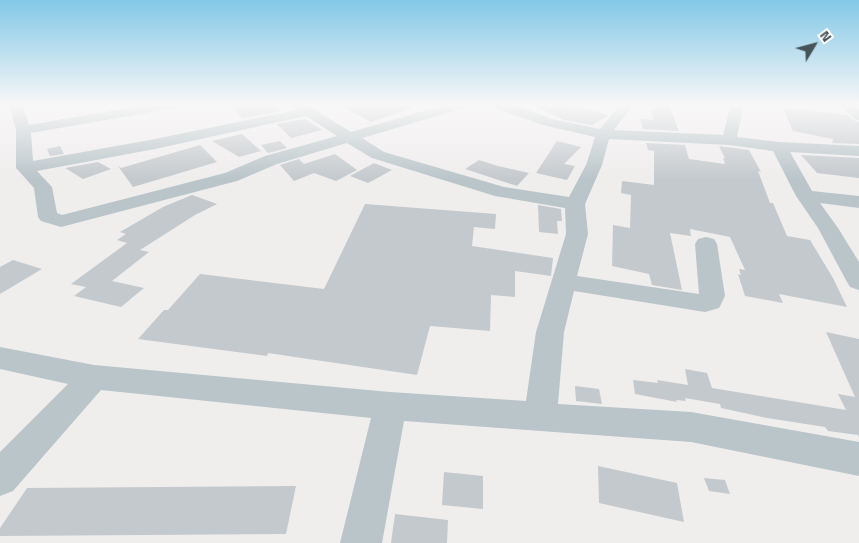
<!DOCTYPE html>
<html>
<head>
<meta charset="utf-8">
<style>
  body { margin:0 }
  #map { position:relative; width:859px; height:543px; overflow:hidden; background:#f0eded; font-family:"Titillium Web",sans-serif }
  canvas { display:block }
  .north { position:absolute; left:789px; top:20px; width:50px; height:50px; -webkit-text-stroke:4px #fff; paint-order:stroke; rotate:53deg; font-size:14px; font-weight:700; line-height:20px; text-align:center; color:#465459 }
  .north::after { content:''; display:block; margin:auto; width:18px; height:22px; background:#465459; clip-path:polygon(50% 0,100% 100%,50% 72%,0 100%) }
</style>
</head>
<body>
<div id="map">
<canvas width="859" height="543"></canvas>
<div class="north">N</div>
</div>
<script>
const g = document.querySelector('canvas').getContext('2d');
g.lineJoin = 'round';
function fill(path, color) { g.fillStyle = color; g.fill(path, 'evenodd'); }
const building = new Path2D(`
  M245,104H278V108L283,111L243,118L230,107Z
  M337,104H410L411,109L371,122Z
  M531,104H568L609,115L592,125L564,120Z
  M656,104H668L679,131L643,129L640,119L654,120L651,111H655Z
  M783,108L847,115L853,120L859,122V144L832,143L833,139L793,131Z
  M305,119L322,130L291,138L277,124Z
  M242,134L261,151L239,157L212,141Z
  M280,141L287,148L268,153L261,145Z
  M557,141L581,147L564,164L575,166L567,180L536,173Z
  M646,143L685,145L689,159L725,164L723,158H725L719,146L749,150L761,172L758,171L770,203H773L787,236L810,240L833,278L847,307L779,294L783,303L745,296L738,274L741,275L739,269L745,270L730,237L690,229L691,236L670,233L682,290L652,285L649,274L612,266L613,225L630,228L631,195L621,193L622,181L654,185V151L648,150Z
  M200,145L217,162L133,187L118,166L121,168Z
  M60,146L64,154L50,156L47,149Z
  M335,154L357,170L336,181L314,173L294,181L280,165L299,159L304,164Z
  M801,155L859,158V178L817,173Z
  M479,160L498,166L529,173L517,186L465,169Z
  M98,162L111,169L83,179L65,168Z
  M374,163L392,170L368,183L350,176Z
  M192,195L217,204L195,215L140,250L149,252L112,281L144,288L121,307L74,296L86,287L71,284L127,243L117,240L126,234L120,232L163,207Z
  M365,204L496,214L495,229L474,227L472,246L553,258L551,276L515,271V297L491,295L490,331L430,326L417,375L268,353L267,356L138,339L164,310H168L200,274L324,289Z
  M538,205L561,209L562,221H557L558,234L539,232Z
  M13,260L42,269L0,294V267Z
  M826,332L859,339V437L858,435L828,431L825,427L767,418L721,408L720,404L685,398L686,401L676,400L677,402L635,394L633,380L658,383L657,380L688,385L685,369L707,373L712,388L846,410L838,394L855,397Z
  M575,386L599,389L602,404L576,401Z
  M598,466L677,483L684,522L599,503Z
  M444,472L483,476V509L442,505Z
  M704,478L725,480L730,494L709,491Z
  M296,486L286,534L0,536V528L27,488Z
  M395,514L448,520L447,543H391Z`);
const minor = new Path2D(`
  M9,104H22L29,125L150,104H181L175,108L31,133L33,161L155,139L296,110L289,104H305L351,132L448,104H469L468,107L362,138L384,152L504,187L569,197L586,165L595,137L543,125L492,107L491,104H510L552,119L600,129L621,104H634L614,130L723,135L731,104H744L737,137L779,142L859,146V156L790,152L812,191L859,196V208L820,203L838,228L859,262V290L850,287L847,282L818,228L796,196L773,151L729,145L609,139L602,165L585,204L588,234L577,276L699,294L695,244L698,239L706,237L714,239L717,244L725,296L719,308L705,312L574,291L564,332L558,404L691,412L859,442V476L691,442L404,421L382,543H340L371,418L101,390L13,491L0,496V452L68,384L0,369V347L94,365L390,392L526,401L536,332L566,234L565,208L495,196L372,158L347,143L277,164L237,181L61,227L41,221L38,217L34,188L16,168V130ZM306,116L337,136L265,156L225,173L62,215L57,213L52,187L37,171L155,149Z
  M840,104H854L859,109V120L854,119Z`);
fill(building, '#c4c9cd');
fill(minor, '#b9c5c9');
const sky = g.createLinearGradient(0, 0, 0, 180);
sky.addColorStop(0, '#83c8e7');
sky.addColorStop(0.58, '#f8f7f7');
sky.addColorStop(1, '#f8f7f700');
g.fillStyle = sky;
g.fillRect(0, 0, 859, 180);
</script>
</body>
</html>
